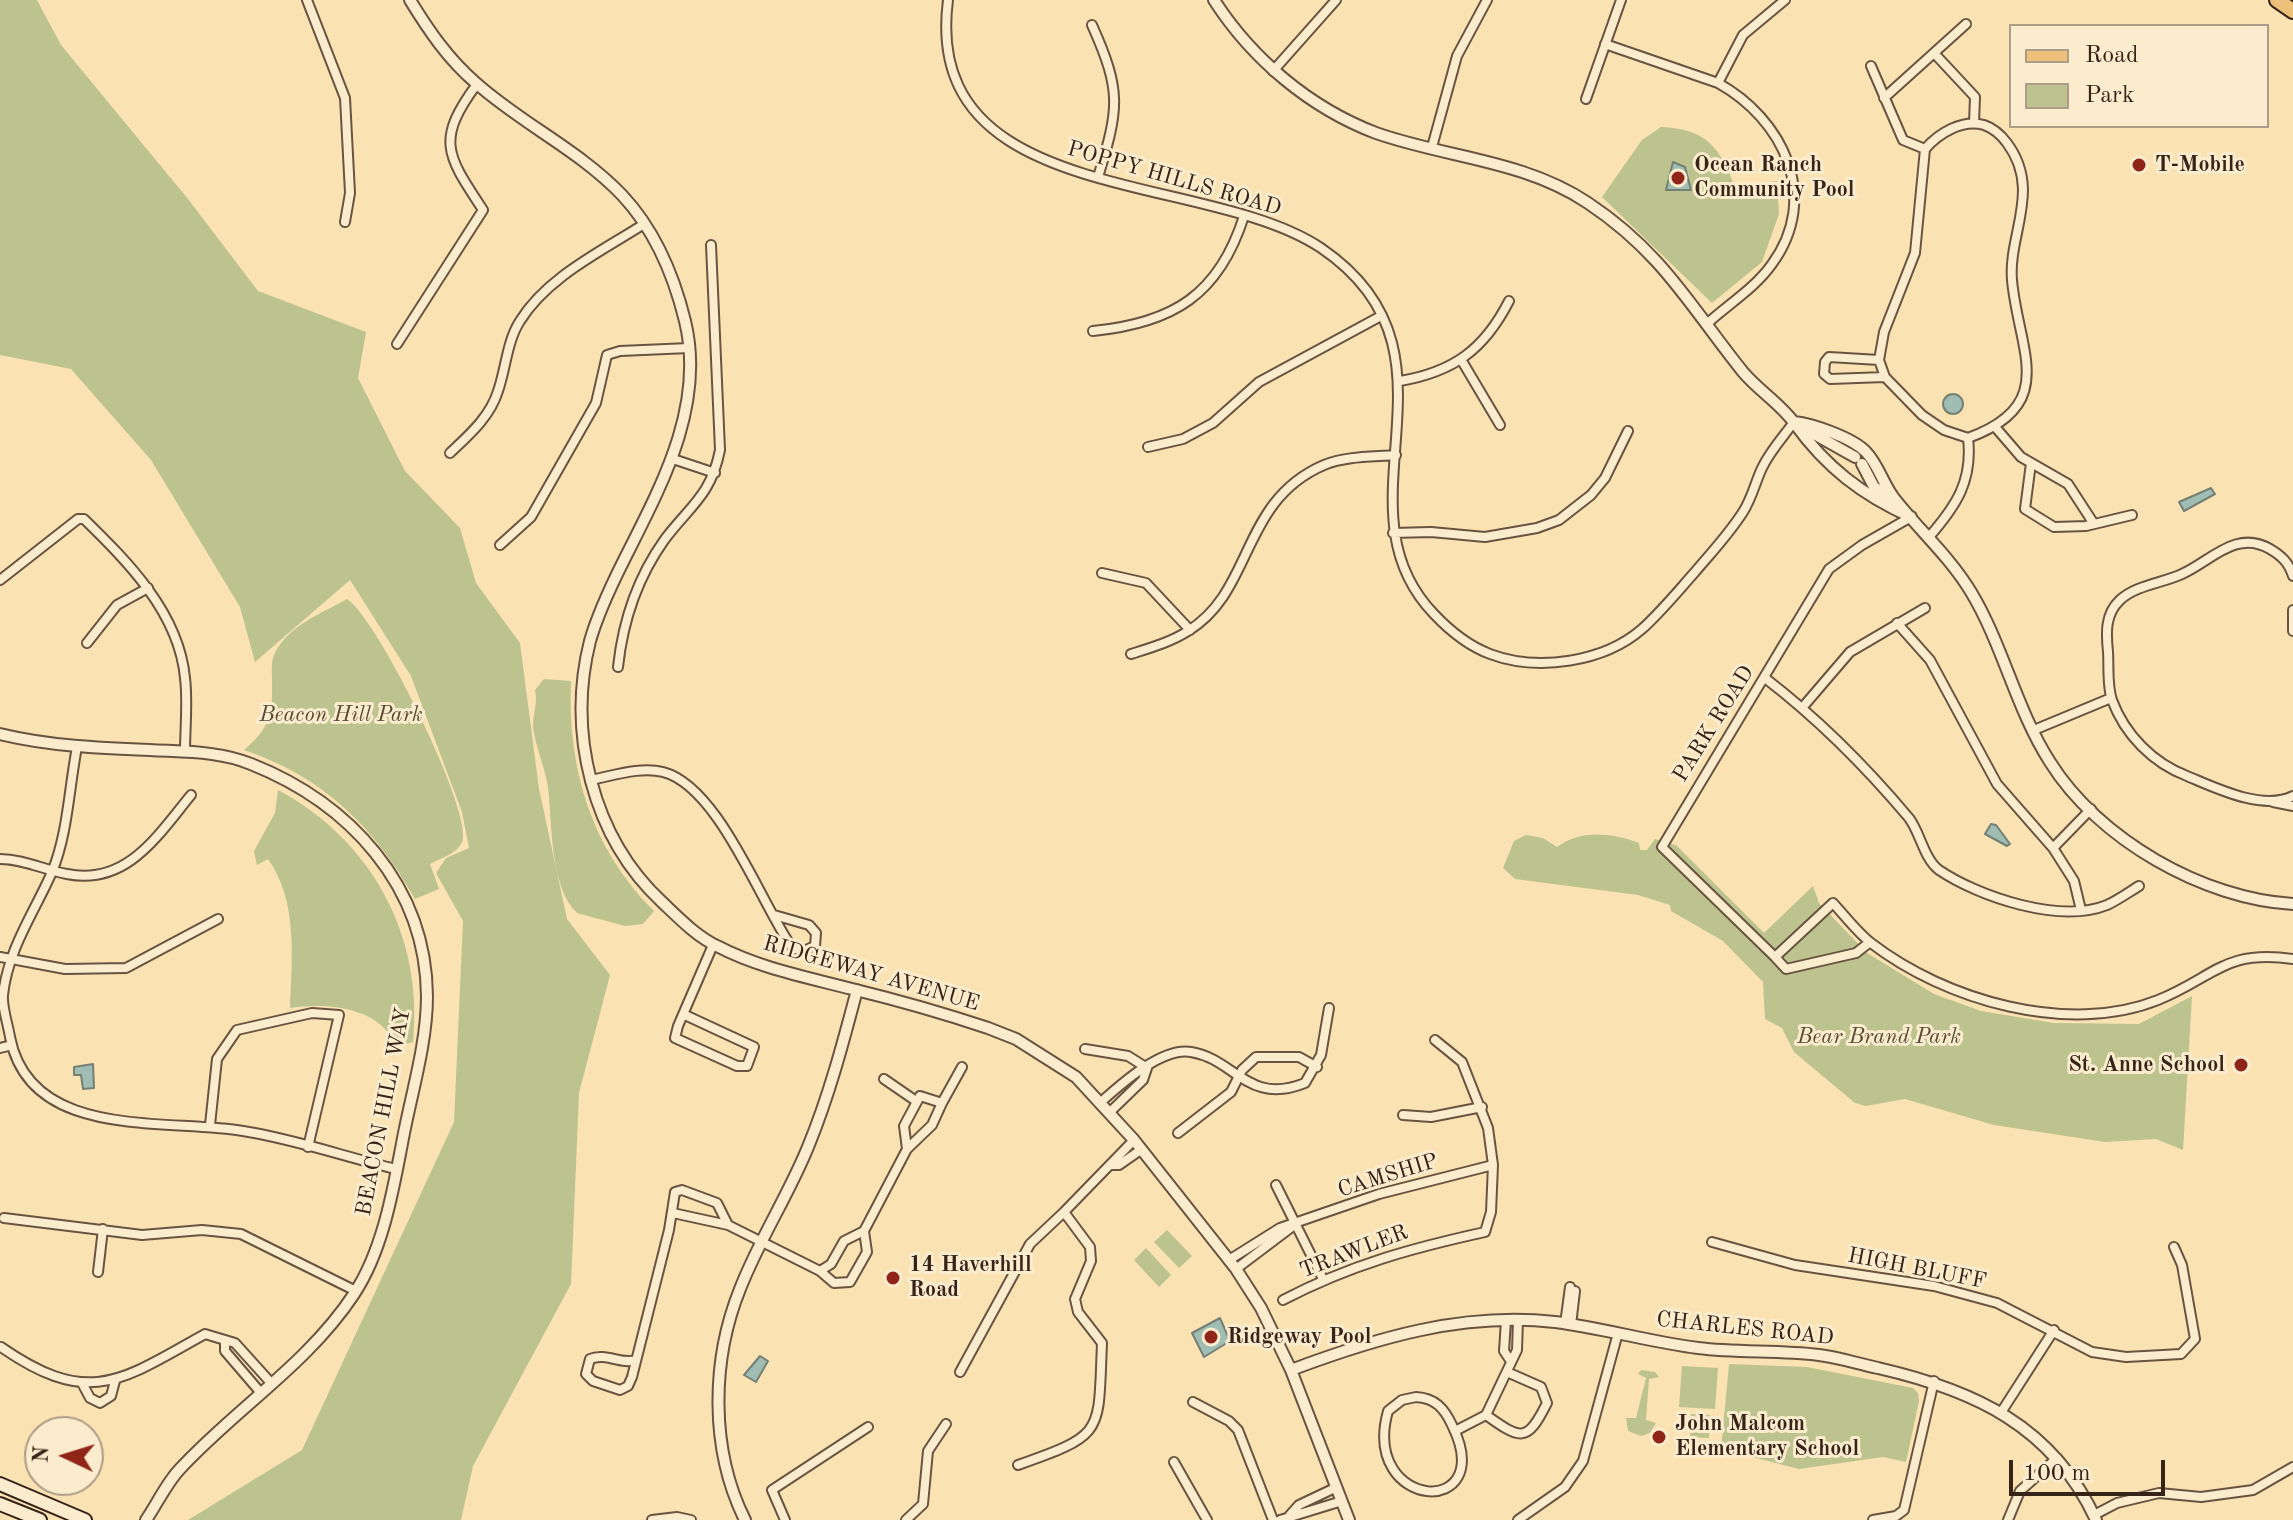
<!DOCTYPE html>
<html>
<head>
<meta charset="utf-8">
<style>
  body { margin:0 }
  #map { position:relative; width:2293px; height:1520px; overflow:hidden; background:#fae2b3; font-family:"Old Standard TT",serif }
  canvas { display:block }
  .legend { position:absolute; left:2009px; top:24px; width:260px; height:104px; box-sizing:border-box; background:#fcecce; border:2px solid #ad9c86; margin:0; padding:10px 14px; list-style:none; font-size:24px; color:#372419 }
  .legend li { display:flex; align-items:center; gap:16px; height:40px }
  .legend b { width:40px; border:2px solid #ad9c86 }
  .north { position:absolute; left:24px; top:1416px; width:80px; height:80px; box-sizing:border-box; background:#fcecce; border:2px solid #ad9c86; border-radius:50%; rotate:274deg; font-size:22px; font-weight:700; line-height:32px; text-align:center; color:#372419 }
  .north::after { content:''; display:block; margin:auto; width:28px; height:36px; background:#8f2418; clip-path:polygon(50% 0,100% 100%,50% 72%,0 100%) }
  .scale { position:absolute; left:2009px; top:1460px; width:156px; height:36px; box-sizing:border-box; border:4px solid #372419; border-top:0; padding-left:10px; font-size:24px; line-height:28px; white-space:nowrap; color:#372419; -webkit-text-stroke:6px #fcecce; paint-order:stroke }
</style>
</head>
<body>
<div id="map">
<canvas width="2293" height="1520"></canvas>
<ul class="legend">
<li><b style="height:10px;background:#edc17a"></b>Road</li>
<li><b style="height:22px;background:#bcc38e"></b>Park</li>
</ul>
<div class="north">N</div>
<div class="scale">100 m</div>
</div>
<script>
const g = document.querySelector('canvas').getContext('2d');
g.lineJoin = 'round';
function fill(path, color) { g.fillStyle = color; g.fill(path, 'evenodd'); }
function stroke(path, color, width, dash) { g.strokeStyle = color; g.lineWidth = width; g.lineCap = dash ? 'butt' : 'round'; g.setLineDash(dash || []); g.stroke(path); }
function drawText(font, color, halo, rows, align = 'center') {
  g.font = font + ' "Old Standard TT",serif'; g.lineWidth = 6; g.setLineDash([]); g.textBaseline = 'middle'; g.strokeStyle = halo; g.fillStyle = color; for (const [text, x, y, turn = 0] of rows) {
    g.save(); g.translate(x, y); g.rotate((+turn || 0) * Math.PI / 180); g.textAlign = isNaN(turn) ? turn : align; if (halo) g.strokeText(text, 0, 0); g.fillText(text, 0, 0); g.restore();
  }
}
const green = new Path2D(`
  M0,0H37L61,45L188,199L258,291L366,332L358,378L405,471L460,528L476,583L520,643L539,789L567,919L610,975L579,1093L571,1284L473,1466L461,1520H188L302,1450L454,1122L463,921L436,873L446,858L469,848L462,812L411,676L350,580L255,662L240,607L151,460L71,369L0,355Z
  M1661,127C1706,129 1720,147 1735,187L1777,181L1779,214L1762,262L1712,303L1602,197L1642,140Z
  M347,599C377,618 469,804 463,839C460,853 441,858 430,864L439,889L415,899C374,827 324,777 244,750C270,728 273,715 272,679C272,671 271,662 274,655C288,625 321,614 347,599Z
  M544,679L571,681C567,767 591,849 654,911L643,924L625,926L577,913C550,888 552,822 548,787C545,767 535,746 533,726C533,713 538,704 535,690Z
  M278,790C372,840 424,937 413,1042L395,1047C384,1007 325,1002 290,1008C292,958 298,901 268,859L257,865L254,851L275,813Z
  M1526,835L1543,838L1557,847C1581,829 1613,833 1639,843L1640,850H1647L1655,839L1676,845L1764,933L1813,886L1819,903L1867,953L1934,994L1981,1011L2054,1023L2139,1024L2192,996L2183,1150L2156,1139L2105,1142L1994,1125L1905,1099L1866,1106L1855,1103L1794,1052L1782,1028L1765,1019L1763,982L1723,941L1671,911L1670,905L1638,895L1515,879L1503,868L1514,841Z
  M1167,1230L1192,1256L1179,1268L1154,1242Z
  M1146,1248L1171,1275L1159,1287L1134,1260Z
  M1729,1364L1807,1367L1913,1388L1918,1393L1919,1401L1906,1462L1883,1457L1799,1469L1721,1449Z
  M1682,1366L1718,1368L1715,1409L1679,1407Z
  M1641,1370L1655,1372L1659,1377L1649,1379L1646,1420L1656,1423L1650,1433L1641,1436L1628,1431L1626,1418H1636L1646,1378L1638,1374Z
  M1691,1414L1710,1415L1709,1438L1690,1437Z`);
const water = new Path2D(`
  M1673,162L1685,167L1691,190H1666Z
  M1943 404a10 10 0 1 1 20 0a10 10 0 1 1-20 0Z
  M2211,488L2215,494L2184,511L2179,502Z
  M1991,824L1996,825L2010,844L2007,846L1985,834Z
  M93,1064L94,1088L83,1089L81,1075H74V1067Z
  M1220,1318L1230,1341L1204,1357L1192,1333Z
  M760,1356L768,1361L756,1382L744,1375Z`);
const minor = new Path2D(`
  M307,0L345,98L350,193L345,222
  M948,0C921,208 1205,170 1321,248C1477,354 1329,505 1434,614C1450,631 1469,646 1490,654C1538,672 1604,662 1642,629C1661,612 1678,591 1695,572C1711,553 1729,534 1743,512C1752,498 1755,483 1762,468C1770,451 1783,437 1794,422
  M1092,25C1122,92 1119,108 1098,177
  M1605,44L1718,83C1783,119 1821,197 1772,264C1755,288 1730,303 1709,322
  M1934,53L1975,97L1974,123
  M1871,66L1903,140L1925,149
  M1273,71L1336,0
  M1718,83L1743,35L1785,0
  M1884,98L1966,24
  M1586,99L1621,0
  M1432,147L1457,56L1487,0
  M1093,331C1173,323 1219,295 1244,216
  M397,344L483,210C447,155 435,141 477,84
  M1879,360L1829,357L1825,362L1824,374L1830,379L1885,377
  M1462,361L1500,425
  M1400,381C1453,372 1484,350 1509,301
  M1996,428L2021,457L2068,484L2094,524
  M1148,447L1183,439L1213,423L1259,382L1381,316
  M450,453C469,435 490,417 498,391C506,368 507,341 520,321C547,277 602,251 644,224
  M673,459L715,473
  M2031,463L2025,509L2054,527L2086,526L2132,515
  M1393,533L1431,532L1485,537L1537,528L1559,520L1591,495L1605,478L1628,431
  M1929,537C1956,506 1973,481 1968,438L1944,430L1922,415L1885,377L1879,360L1884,332L1915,253L1925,149C1939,133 1962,119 1984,125C1993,128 2001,135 2007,143C2042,190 2008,234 2012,280C2018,350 2060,405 1968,438
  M500,545L531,517L596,403L607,355L620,351L689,348
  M1102,573L1146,583L1190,630
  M2293,576C2289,563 2282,556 2270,549C2236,529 2211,561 2182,574C2163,583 2136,585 2120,600C2105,614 2106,633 2108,652C2109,667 2107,686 2112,700C2125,735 2153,763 2187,776C2216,788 2262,811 2293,796
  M0,580L78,519H84C128,562 179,613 185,678C188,702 185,728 185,752
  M2293,610V631
  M1897,623L1930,660L1997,784L2053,848L2074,881L2081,910
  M87,643L117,605L148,588
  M1131,654C1150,648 1171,642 1188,631C1254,591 1240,501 1324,465C1346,456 1372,457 1396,455
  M618,667C623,620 637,578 665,539C691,505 711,495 720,450L711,245
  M1765,678C1817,718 1867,768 1909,818C1920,832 1924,859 1939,870C1979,897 2060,924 2107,905C2118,900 2129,892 2139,886
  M1802,708L1850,652L1925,608
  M2034,730L2111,698
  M77,747C69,788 68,833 52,872C34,913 8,949 3,995C2,1008 8,1024 10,1037C30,1141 166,1118 243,1131C295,1139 345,1157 396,1169
  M590,780C612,776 641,766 663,772C718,786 760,901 791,946L802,952L815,946L816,933L809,925L774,915
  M2273,802L2293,806
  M2053,848L2091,809
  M0,859C24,859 44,870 67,874C127,886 158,835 191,795
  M1870,942L1856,953L1786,969L1775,957L1833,903C1845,916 1857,932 1871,943C1945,1000 2068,1036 2158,1000C2215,977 2224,949 2293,959
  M0,957L65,969L126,968L218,919
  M1775,957L1662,847L1829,569L1862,545L1911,517
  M685,1015L754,1047L747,1066H737L675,1038L678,1026L713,945
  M0,1048L12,1045
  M1085,1049L1128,1056L1147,1068
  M884,1079L916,1101
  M1101,1102C1121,1084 1162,1047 1191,1052C1235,1059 1248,1106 1305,1083L1321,1055L1329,1008
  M942,1103L962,1067
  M1111,1111L1143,1080L1147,1068
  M1403,1115L1431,1117L1482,1107
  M210,1125L217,1059L237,1030L312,1013L339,1015L308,1147
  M1178,1133L1231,1092L1242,1070L1256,1057H1299L1317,1067
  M1110,1165H1119L1142,1149
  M1276,1185L1323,1279
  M673,1213L728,1225L820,1271L831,1264L844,1241L864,1231L907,1149L932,1125L942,1103L920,1096L904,1126L907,1149
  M4,1218L142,1235L202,1230L241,1234L356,1291
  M1712,1242L1795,1265L1934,1286L1997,1303L2092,1352L2126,1357L2181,1354L2195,1339L2182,1265L2174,1247
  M1229,1260L1280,1228L1379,1194L1493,1165
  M1236,1269L1293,1226
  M820,1271L834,1283L850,1282L867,1252L864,1231
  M98,1272L103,1229
  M1283,1300C1350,1265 1412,1248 1485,1232L1491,1212L1493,1165L1488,1128L1462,1062L1435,1040
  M1506,1320L1504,1351L1510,1360
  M1565,1324L1570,1287
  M1571,1325L1575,1291
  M225,1342V1351L261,1393
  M1,1347C89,1408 121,1381 205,1334L235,1343L272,1384
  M636,1360C621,1365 606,1352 590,1359L586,1374L593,1381L620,1390L628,1386L632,1377L669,1230L675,1192L682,1190L717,1203L728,1225
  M960,1372L1030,1244L1064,1212
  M82,1383L90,1398L100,1403L111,1396L115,1381
  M1416,1397C1435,1398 1444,1408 1452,1425C1499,1520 1360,1511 1388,1411L1402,1400Z
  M1193,1402L1229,1421L1238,1430L1273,1520
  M2002,1411L2054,1330
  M1486,1415C1521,1440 1527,1443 1547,1403L1541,1387L1507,1372
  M1455,1431L1486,1415L1517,1350L1518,1320
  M1174,1462L1207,1520
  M1018,1465C1106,1434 1098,1434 1102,1343L1078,1312L1075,1299L1091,1261L1090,1247L1064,1212L1134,1140
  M1290,1515L1299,1505L1337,1487
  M2094,1515L2117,1503L2159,1493L2201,1497L2253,1490L2293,1467
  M652,1520L677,1517L691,1520
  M785,1520L772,1490L868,1427
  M906,1520L923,1504L928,1451L946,1424
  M1280,1520L1342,1501
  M1518,1520L1565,1487L1583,1461L1618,1333
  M1873,1520L1896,1516L1904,1510L1934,1381
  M2008,1520L2020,1491L2057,1458`);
const tertiary = new Path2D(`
  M410,0C429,31 448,59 476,83C522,124 579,150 622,195C654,229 674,276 685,321C706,407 660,488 623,562C610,588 598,613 590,641C567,732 592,837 662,902C679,918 696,936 717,946C759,968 806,977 852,989C897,1000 943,1013 988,1028L1016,1039L1076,1077L1134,1140L1236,1269L1261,1308L1291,1370L1349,1520
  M1214,0C1252,59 1310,108 1376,133C1447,158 1524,160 1588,203C1663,253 1690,306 1743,372C1759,391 1781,404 1795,424C1826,467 1862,495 1911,517
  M1794,422C1813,424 1853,438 1866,452C1878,464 1883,484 1894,498C1919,530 1950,557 1971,592C2003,645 2016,709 2050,762C2098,839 2203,899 2293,904
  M1796,424L1855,457
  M1862,464L1874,487L1891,498
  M0,734C50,746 99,748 150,750C185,752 219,751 251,764C349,803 426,885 427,996C427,1041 413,1088 404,1133C394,1185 384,1249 354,1294C308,1364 235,1409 179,1470C166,1484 157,1504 146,1520
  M1291,1370C1376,1338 1462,1312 1555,1322C1603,1328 1650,1342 1698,1348C1738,1353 1779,1350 1819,1355C1838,1357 1858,1364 1878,1368C1974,1390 2053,1426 2096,1520
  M745,1520C710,1450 711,1361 740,1289C759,1240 788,1196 808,1147C829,1096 843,1043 857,990`);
const secondary = new Path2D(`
  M0,1484L85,1520
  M0,1504L40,1520`);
const primary = new Path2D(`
  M2277,0L2293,11`);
const markers = [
  [2139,165,8,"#8f2418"],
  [1678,178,8,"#8f2418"],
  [2241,1065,8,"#8f2418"],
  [893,1278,8,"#8f2418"],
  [1211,1337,8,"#8f2418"],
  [1659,1437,8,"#8f2418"]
];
const poiNames = [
  ["Ocean Ranch",1694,165],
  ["Community Pool",1694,190],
  ["T-Mobile",2155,165],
  ["St. Anne School",2225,1065,"right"],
  ["14 Haverhill",909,1265],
  ["Road",909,1290],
  ["Ridgeway Pool",1227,1337],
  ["John Malcom",1675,1424],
  ["Elementary School",1675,1449]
];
const streetNames = [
  ["POPPY HILLS ROAD",1174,179,16],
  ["PARK ROAD",1714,724,-58],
  ["RIDGEWAY AVENUE",871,974,16],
  ["BEACON HILL WAY",384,1112,-79],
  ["CAMSHIP",1388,1176,-17],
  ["TRAWLER",1354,1252,-21],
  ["HIGH BLUFF",1917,1269,11],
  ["CHARLES ROAD",1745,1329,6]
];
const parkNames = [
  ["Beacon Hill Park",341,715],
  ["Bear Brand Park",1879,1037]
];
fill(green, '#bcc38e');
fill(water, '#9fbdb2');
stroke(water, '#758075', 2);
stroke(minor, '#685440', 12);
stroke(tertiary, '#685440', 14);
stroke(secondary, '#372419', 16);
stroke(primary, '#372419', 18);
stroke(minor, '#fcecce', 8);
stroke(tertiary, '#fcecce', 10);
stroke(secondary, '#fcecce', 12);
stroke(primary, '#edc17a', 14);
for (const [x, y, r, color] of markers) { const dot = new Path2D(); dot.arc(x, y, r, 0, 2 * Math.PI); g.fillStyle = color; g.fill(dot); stroke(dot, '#fcecce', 3); }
drawText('bold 22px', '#372419', '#fcecce', poiNames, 'left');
drawText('22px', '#372419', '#fcecce', streetNames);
drawText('italic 22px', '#584c36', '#fcecce', parkNames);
</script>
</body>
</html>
